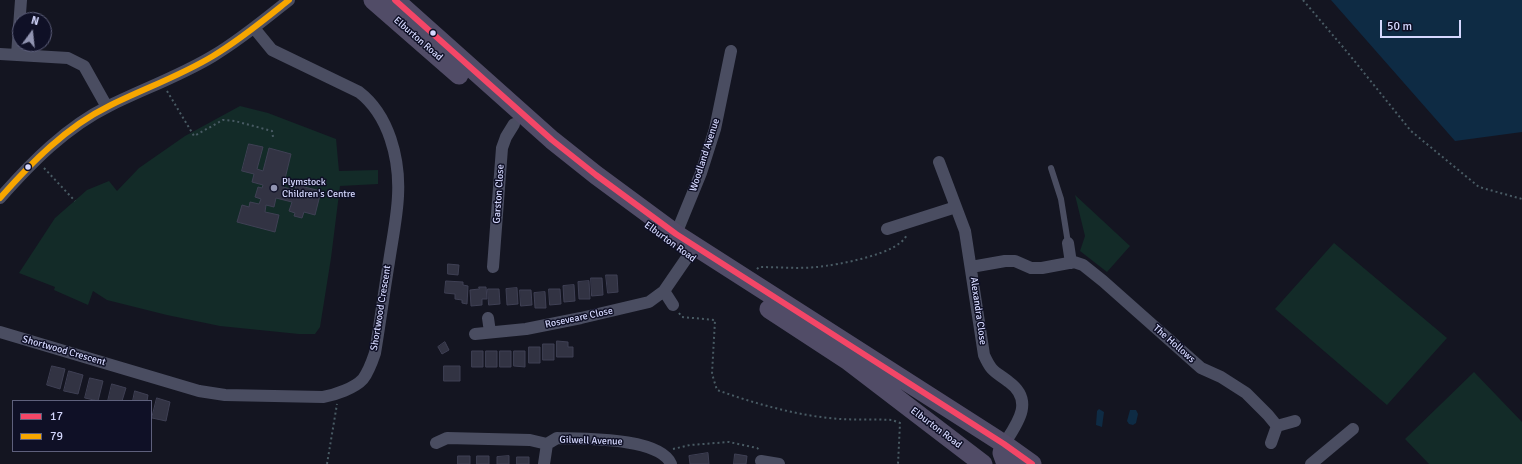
<!DOCTYPE html>
<html>
<head>
<meta charset="utf-8">
<style>
  body { margin:0 }
  #map { position:relative; width:1522px; height:464px; overflow:hidden; background:#141521; font-family:Signika,sans-serif }
  canvas { display:block }
  .legend { position:absolute; left:12px; top:400px; width:140px; height:52px; box-sizing:border-box; background:#0f1026; border:1px solid #5e607c; margin:0; padding:5px 7px; list-style:none; font-size:12px; color:#d5d8fe }
  .legend li { display:flex; align-items:center; gap:8px; height:20px }
  .legend b { width:20px; border:1px solid #5e607c }
  .north { position:absolute; left:12px; top:12px; width:40px; height:40px; box-sizing:border-box; background:#0f1026; border:1px solid #5e607c; border-radius:50%; rotate:15deg; font-size:11px; font-weight:700; line-height:16px; text-align:center; color:#d5d8fe }
  .north::after { content:''; display:block; margin:auto; width:14px; height:18px; background:#9194b1; clip-path:polygon(50% 0,100% 100%,50% 72%,0 100%) }
  .scale { position:absolute; left:1380px; top:20px; width:81px; height:18px; box-sizing:border-box; border:2px solid #d5d8fe; border-top:0; padding-left:5px; font-size:12px; line-height:14px; white-space:nowrap; color:#d5d8fe; -webkit-text-stroke:3px #0f1026; paint-order:stroke }
</style>
</head>
<body>
<div id="map">
<canvas width="1522" height="464"></canvas>
<ul class="legend">
<li><b style="height:5px;background:#f34667"></b>17</li>
<li><b style="height:5px;background:#f7a600"></b>79</li>
</ul>
<div class="north">N</div>
<div class="scale">50 m</div>
</div>
<script>
const g = document.querySelector('canvas').getContext('2d');
g.lineJoin = 'round';
function fill(path, color) { g.fillStyle = color; g.fill(path, 'evenodd'); }
function stroke(path, color, width, dash) { g.strokeStyle = color; g.lineWidth = width; g.lineCap = dash ? 'butt' : 'round'; g.setLineDash(dash || []); g.stroke(path); }
function drawText(font, color, halo, rows, align = 'center') {
  g.font = font + ' Signika,sans-serif'; g.lineWidth = 3; g.setLineDash([]); g.textBaseline = 'middle'; g.strokeStyle = halo; g.fillStyle = color; for (const [text, x, y, turn = 0] of rows) {
    g.save(); g.translate(x, y); g.rotate((+turn || 0) * Math.PI / 180); g.textAlign = isNaN(turn) ? turn : align; if (halo) g.strokeText(text, 0, 0); g.fillText(text, 0, 0); g.restore();
  }
}
const green = new Path2D(`
  M240,106L268,113L336,139L339,171L378,170V184L340,186L331,258L320,327L315,334H299L220,326L167,315L107,300L93,291L88,305L54,290L55,287L19,273L55,218L87,190L109,181L117,191L139,168L185,136Z
  M1075,195L1130,246L1107,272L1080,251L1085,236Z
  M1334,243L1447,338L1387,405L1275,309Z
  M1474,372L1522,422V464H1429L1405,439Z`);
const water = new Path2D(`
  M1331,0H1522V132L1455,141Z
  M1099,409L1104,412L1102,427L1096,425L1097,411Z
  M1130,410H1136L1138,414L1136,423L1133,425L1129,424L1127,421Z`);
const building = new Path2D(`
  M249,144L263,147L257,169L263,171L269,148L291,154L283,187L295,190L296,185L321,191L315,215L304,212L302,218L294,216L295,213L289,211L292,202L276,198L274,207L266,205L265,212L279,215L275,232L237,222L242,205L249,207L250,202L259,204L261,199L255,197L258,187L262,188L263,185L252,182L254,174L242,171Z
  M448,264L459,265L458,275L448,274Z
  M606,275H617L618,292L608,293Z
  M591,278H602L603,295L592,296Z
  M446,281L463,282V285L468,286L467,304L462,303V300L455,299V294L445,293Z
  M589,281L590,299H579L578,282Z
  M574,285L575,301L564,302L563,286Z
  M479,287H486L487,299H482V305L471,306L470,290L479,289Z
  M517,288L518,304L507,305L506,289Z
  M488,289H499L500,304L489,305Z
  M549,289H560L561,304L550,305Z
  M520,290H531L532,305L521,306Z
  M545,292L546,308H535L534,293Z
  M557,341L568,342V347H573V357H557Z
  M445,342L449,350L442,354L438,347Z
  M543,344H554V360H543Z
  M529,347H540V363H529Z
  M472,351H483V367H472Z
  M486,351H497V367H486Z
  M500,351H511V367H500Z
  M514,351H525V367L514,366Z
  M52,366L65,369L60,389L47,385Z
  M444,366H460V381H444Z
  M69,371L83,375L78,394L64,391Z
  M90,378L103,381L98,401L85,398Z
  M112,384L126,388L122,401H108Z
  M135,391L148,395L147,401H133Z
  M157,398L170,402L166,421L152,418Z
  M708,453L709,464H690L689,456Z
  M735,454L747,456L746,464H734Z
  M458,456H470V464H458Z
  M477,456H489V464H477Z
  M509,456V464H497V457Z
  M517,457H529V464H517Z`);
const path = new Path2D(`
  M1303,0L1348,53L1411,131L1479,187L1522,199
  M167,91L194,136L223,120L235,121L272,131L273,137
  M44,168L75,201
  M757,269L759,267C778,267 798,269 817,267C837,265 901,254 907,234
  M679,313L682,317L715,320L712,374L717,390C756,404 798,416 840,419C857,420 875,419 892,420L900,423L898,464
  M673,449L690,445L729,442L757,448L760,450
  M327,464L337,404`);
const lane = new Path2D(`
  M1051,168L1061,199L1068,243`);
const street = new Path2D(`
  M0,54L68,58L84,66L107,107
  M17,55L21,0
  M939,162L965,231L984,355C992,373 995,371 1009,382C1035,401 1017,424 1004,444
  M0,198C31,163 66,127 109,106C143,89 180,76 213,56C240,40 264,20 289,0
  M887,229L956,207
  M676,234L701,173L715,129L731,51
  M1068,243L1071,263
  M493,267L502,148L506,137L514,124
  M971,267L1005,261H1015L1031,268H1042L1074,262L1083,265L1103,281L1201,368L1221,377L1246,393L1268,415L1277,426
  M664,291L673,305
  M488,318L490,332
  M0,332L199,391L225,395L323,397C335,395 355,388 363,379C369,371 372,362 375,353C380,323 384,292 389,262C392,241 397,218 398,196C400,159 389,115 359,92L272,50L254,28
  M475,334L526,329L581,318L649,302L664,291L688,256
  M436,443L447,438L530,440L547,444L557,438C582,439 660,437 671,464
  M1271,443L1277,426L1295,421
  M761,461L779,464
  M544,464L547,444
  M1311,464L1353,429`);
const primary = new Path2D(`
  M373,0L459,75
  M395,0L552,140L596,175L676,234L1004,444L1032,464
  M769,309L847,360L983,464
  M1004,444L1002,453L1006,464`);
const bus1 = new Path2D(`
  M395,0L552,140L596,175L676,234L1004,444L1032,464`);
const bus2 = new Path2D(`
  M0,198C31,163 66,127 109,106C143,89 180,76 213,56C240,40 264,20 289,0`);
const markers = [
  [433,33,3.5,"#d5d8fe"],
  [28,167,3.5,"#d5d8fe"],
  [274,188,4,"#9194b1"]
];
const streetNames = [
  ["Elburton Road",418,39,41],
  ["Woodland Avenue",705,155,-72],
  ["Garston Close",499,194,-86],
  ["Elburton Road",670,242,36],
  ["Shortwood Crescent",381,308,-81],
  ["Alexandra Close",978,311,82],
  ["Roseveare Close",579,318,-12],
  ["The Hollows",1174,344,41],
  ["Shortwood Crescent",64,351,16],
  ["Elburton Road",936,428,37],
  ["Gilwell Avenue",591,441,2]
];
const poiNames = [
  ["Plymstock",282,182],
  ["Children's Centre",282,194]
];
fill(green, '#132b28');
fill(water, '#0e2b44');
fill(building, '#323343');
stroke(building, '#3f4054', 1);
stroke(path, '#495b64', 2, [2, 3]);
stroke(lane, '#4a4d61', 6);
stroke(street, '#4a4d61', 12);
stroke(primary, '#514c67', 19);
stroke(bus1, '#f34667', 6);
stroke(bus2, '#f7a600', 6);
for (const [x, y, r, color] of markers) { const dot = new Path2D(); dot.arc(x, y, r, 0, 2 * Math.PI); g.fillStyle = color; g.fill(dot); stroke(dot, '#0f1026', 1.5); }
drawText('10px', '#d5d8fe', '#0f1026', streetNames);
drawText('10px', '#d5d8fe', '#0f1026', poiNames, 'left');
</script>
</body>
</html>
